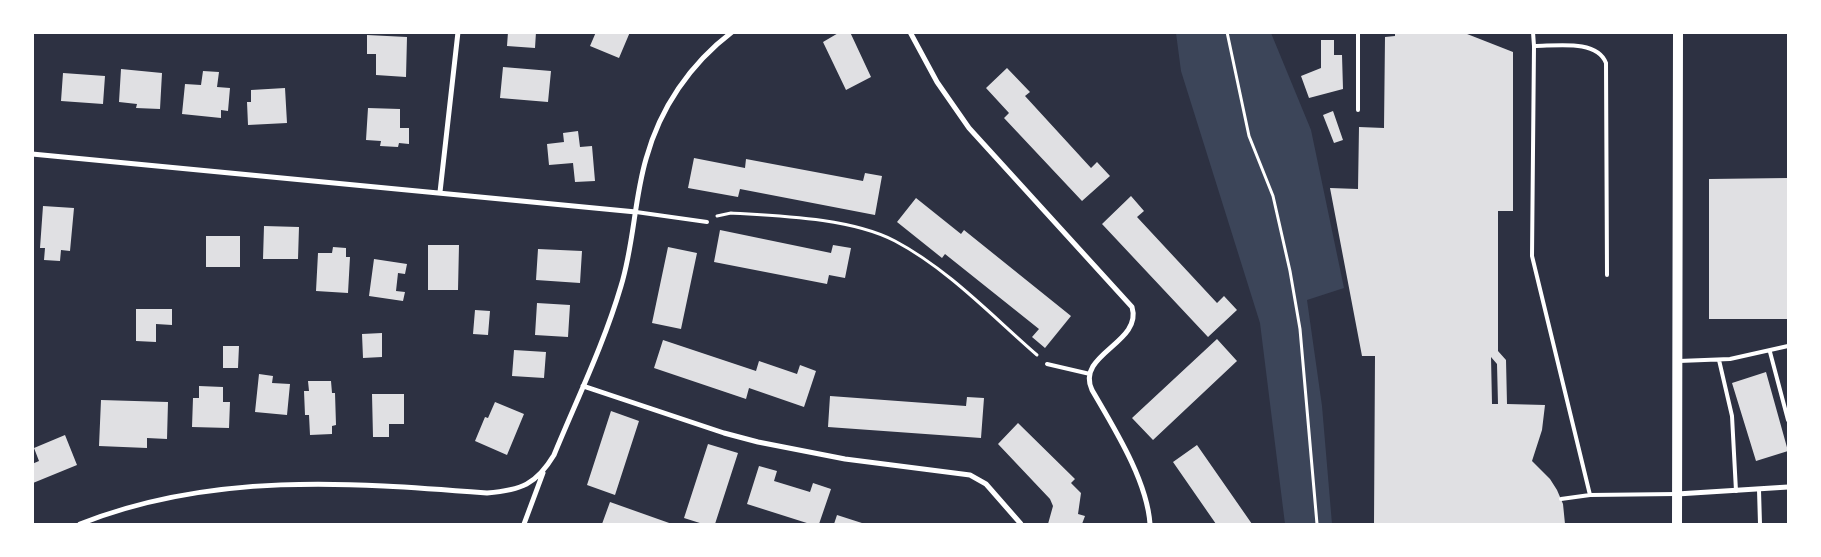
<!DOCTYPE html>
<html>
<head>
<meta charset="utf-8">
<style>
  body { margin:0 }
  #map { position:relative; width:1821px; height:557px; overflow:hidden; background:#2d3142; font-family:Ubuntu,sans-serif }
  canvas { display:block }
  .frame { position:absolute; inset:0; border:34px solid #fff; pointer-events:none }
</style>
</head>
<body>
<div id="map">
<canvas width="1821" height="557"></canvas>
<div class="frame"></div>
</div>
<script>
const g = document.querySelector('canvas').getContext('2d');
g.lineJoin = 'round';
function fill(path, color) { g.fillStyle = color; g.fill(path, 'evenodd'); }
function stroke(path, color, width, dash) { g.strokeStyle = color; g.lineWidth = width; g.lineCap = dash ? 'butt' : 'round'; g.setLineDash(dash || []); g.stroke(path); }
const green = new Path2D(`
  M1176,33H1271L1311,130L1344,288L1307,300L1322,406L1332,524H1285L1260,323L1181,71Z`);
const building = new Path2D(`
  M508,32H536L535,48L507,46Z
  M596,32H630L619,58L590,46Z
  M840,32H850L871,77L846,90L823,42Z
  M1395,32H1462L1513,52V211H1498V351L1506,360L1507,404L1545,405L1542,430L1532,461L1550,479L1557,490L1563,504L1565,524H1374L1375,356H1362L1330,188L1358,189L1359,127L1384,128L1385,37L1395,36ZM1491,357L1497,364L1498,404H1492Z
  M367,35L407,37L406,77L376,75V54H367Z
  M1321,40H1334V55H1342L1343,89L1309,98L1301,76L1321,68Z
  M503,67L551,71L548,102L500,98Z
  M1007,68L1030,92L1025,96L1091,168L1097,162L1110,176L1082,201L1004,118L1009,113L986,88Z
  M121,69L162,73L160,109L136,108L137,104L119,102Z
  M203,71L219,72L217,87L230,88L228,111L221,110V118L182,114L185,84L201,85Z
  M63,73L105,76L103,104L61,101Z
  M285,88L287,123L248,125L247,102H251V90Z
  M368,108L400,109V128H409V144L399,143L398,147L380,146L381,141L366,140Z
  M1333,111L1343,140L1334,143L1323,115Z
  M578,131L580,147L592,146L595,181L575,182L573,163L549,165L547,144L564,142L563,133Z
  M694,158L745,168L746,159L863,181L865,173L882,176L875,215L740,189L738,197L688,188Z
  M1788,178V319H1709V179Z
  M1131,196L1144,211L1137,217L1217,303L1224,296L1237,310L1208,337L1102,224Z
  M916,198L961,234L964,230L1071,316L1045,348L1032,337L1039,329L945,254L942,258L897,222Z
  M43,206L74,208L70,251L61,250L60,261L44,260L45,248H40Z
  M264,226L299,227L298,259H263Z
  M720,230L831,253L833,245L851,248L845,278L829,275L827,284L714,262Z
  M206,236H240V267H206Z
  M428,245H459L458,290H428Z
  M333,247L346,248V257H350L348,293L316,291L318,253H332Z
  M668,247L697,253L681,329L652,323Z
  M538,249L582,251L580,283L536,280Z
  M374,259L407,264L405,274L398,273L396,291L405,292L403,301L369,296Z
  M537,303L570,305L568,337L535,335Z
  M136,309H172V325L156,324V342L136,341Z
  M475,310L490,311L488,335L473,334Z
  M382,333V357L363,358L362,334Z
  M1217,339L1237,361L1153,440L1132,418Z
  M663,340L756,371L759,361L797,374L800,365L816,371L804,407L749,388L746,399L654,368Z
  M223,346H239L238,368H223Z
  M514,350L546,352L544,378L512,376Z
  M1766,372L1788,451L1756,461L1732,383Z
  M259,374L273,376L272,383L290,384L287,415L255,412Z
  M308,381H331L332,393H335L336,425L332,426V434L310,435L309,415H305L304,391H309Z
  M199,386L223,387V402H230L229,428L192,427L193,398H199Z
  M372,394H404V424H389V437H373Z
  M830,396L966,406L967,397L984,398L981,438L828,427Z
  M101,400L168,402L167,439L147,438V448L99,446Z
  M495,402L524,414L507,455L475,441L485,417L488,418Z
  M611,411L639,421L615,495L587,485Z
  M1018,423L1075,479L1071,483L1081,493L1078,514L1085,516L1082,524H1048L1053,506L1050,499L998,444Z
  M65,435L77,465L33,483L32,464L39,461L34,448Z
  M708,444L738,453L715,524H703L684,518Z
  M1197,445L1252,524H1216L1173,462Z
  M759,466L777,471L774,481L810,492L813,483L831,489L819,524H810L747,504Z
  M610,502L672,524H602Z
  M837,515L865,524H834Z`);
const path = new Path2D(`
  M1227,32L1249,136L1273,196L1290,271L1300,329L1317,524
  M717,216L731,213C781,216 851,218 895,241C948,269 992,316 1037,355`);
const service = new Path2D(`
  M1358,32V110
  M1533,32L1534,46L1532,256L1590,495
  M1534,46C1556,46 1597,39 1606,63L1607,275
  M636,212L707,222
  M1770,352L1788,420
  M1719,360L1732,416L1736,491
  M1679,361L1730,359L1788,346
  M1047,364L1090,374
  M1759,490L1760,524
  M1561,499L1590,495L1676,494`);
const minor = new Path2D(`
  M910,32L937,82L969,128L1132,307C1143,343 1075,354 1092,390C1114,428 1147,480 1150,524
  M32,154L636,212
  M440,192L458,32
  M583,386L724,433L758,442L845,459L970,475L986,484L1021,524
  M1677,494L1788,487
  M80,524C211,472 349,482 487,493C521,490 536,485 554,455C577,399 604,344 621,286C634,244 634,200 646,159C660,108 690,64 732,32
  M524,524L543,473`);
const secondary = new Path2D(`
  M1677,524L1678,32`);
fill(green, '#3c4559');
fill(building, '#e0e0e3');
stroke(path, '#fff', 3);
stroke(service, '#fff', 4);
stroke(minor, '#fff', 5);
stroke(secondary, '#fff', 10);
</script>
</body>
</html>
